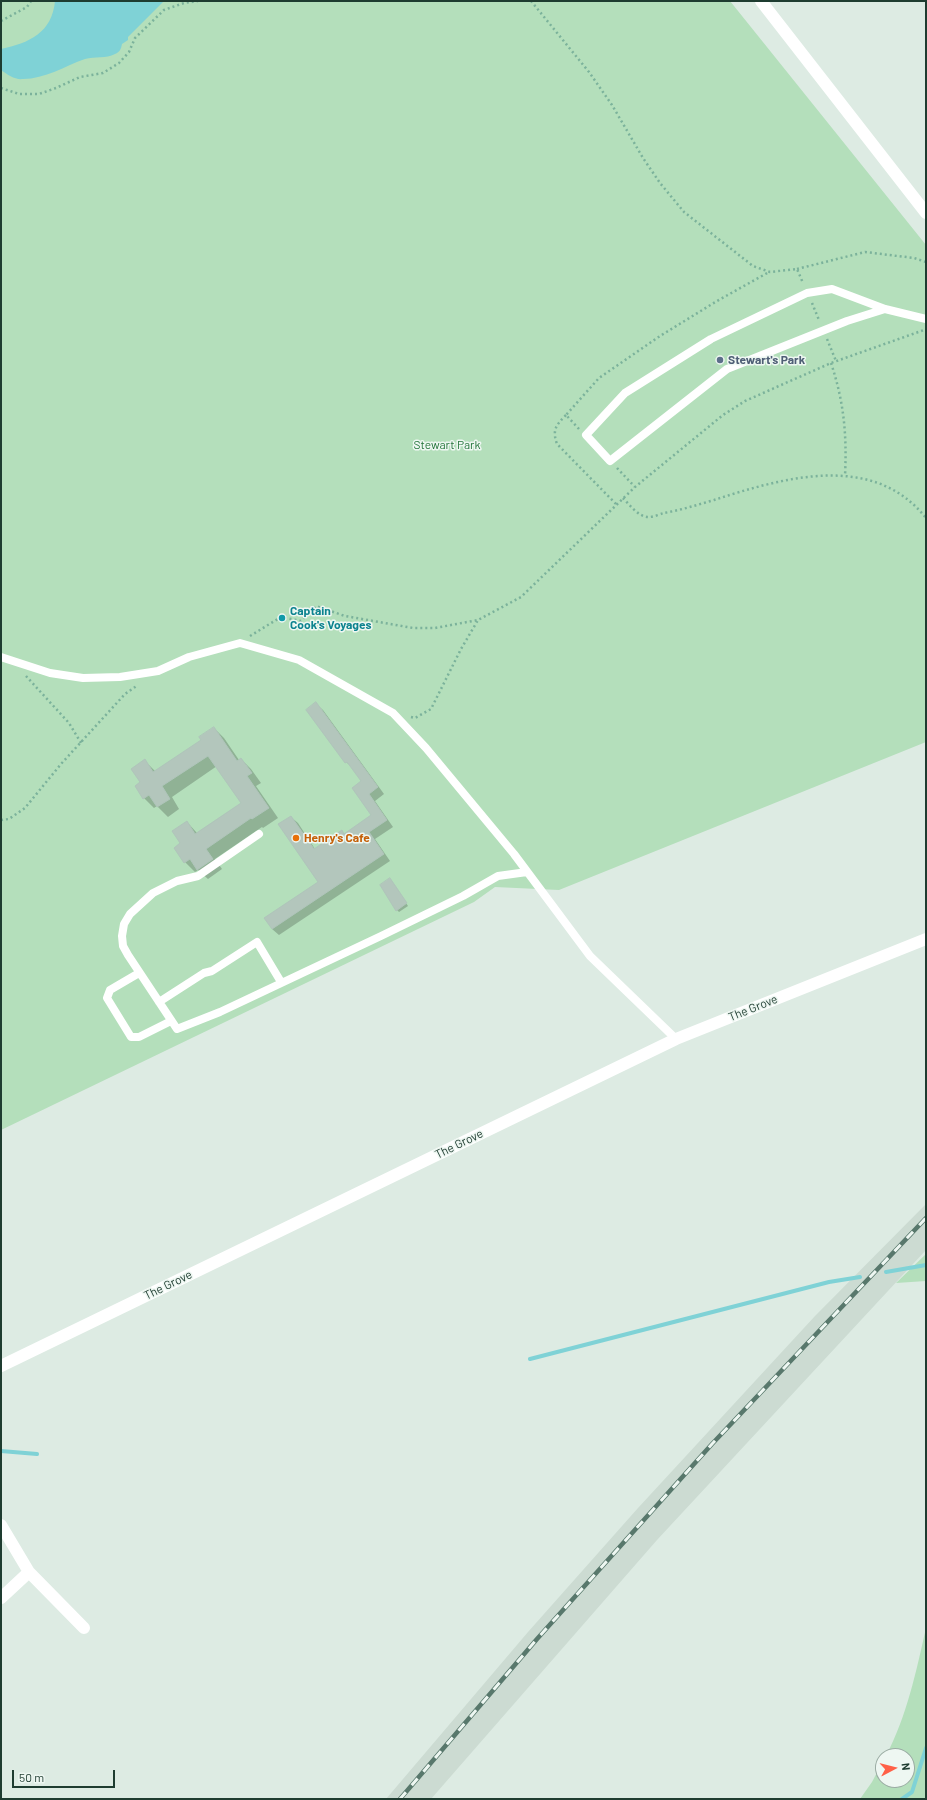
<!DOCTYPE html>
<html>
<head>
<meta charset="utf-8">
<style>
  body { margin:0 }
  #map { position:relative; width:927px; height:1800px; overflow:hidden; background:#ddebe3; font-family:Barlow,sans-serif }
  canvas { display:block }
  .frame { position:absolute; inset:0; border:2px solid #1e3c30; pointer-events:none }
  .north { position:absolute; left:875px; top:1748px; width:40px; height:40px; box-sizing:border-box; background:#eef7f2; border:1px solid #9baca4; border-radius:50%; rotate:83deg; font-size:11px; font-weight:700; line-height:16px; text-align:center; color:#1e3c30 }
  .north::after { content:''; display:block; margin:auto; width:14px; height:18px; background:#ff6148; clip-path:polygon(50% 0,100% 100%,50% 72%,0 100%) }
  .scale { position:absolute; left:12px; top:1770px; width:103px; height:18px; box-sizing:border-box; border:2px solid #1e3c30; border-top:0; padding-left:5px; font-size:12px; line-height:14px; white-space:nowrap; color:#1e3c30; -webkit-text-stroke:3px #eef7f2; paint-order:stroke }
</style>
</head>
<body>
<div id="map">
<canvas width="927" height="1800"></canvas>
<div class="frame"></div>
<div class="north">N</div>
<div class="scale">50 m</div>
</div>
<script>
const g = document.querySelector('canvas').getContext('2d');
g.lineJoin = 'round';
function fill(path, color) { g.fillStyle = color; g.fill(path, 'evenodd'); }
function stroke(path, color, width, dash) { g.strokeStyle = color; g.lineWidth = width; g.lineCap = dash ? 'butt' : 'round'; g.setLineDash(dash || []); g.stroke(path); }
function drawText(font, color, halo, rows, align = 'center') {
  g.font = font + ' Barlow,sans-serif'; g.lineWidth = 3; g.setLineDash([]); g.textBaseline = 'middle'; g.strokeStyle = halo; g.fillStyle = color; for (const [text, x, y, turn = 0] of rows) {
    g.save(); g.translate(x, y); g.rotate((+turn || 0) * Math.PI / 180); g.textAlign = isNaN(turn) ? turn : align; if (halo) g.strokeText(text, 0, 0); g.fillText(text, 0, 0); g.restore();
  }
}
const built = new Path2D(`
  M926,1204V1250L657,1540L431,1799H386L528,1632L638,1508L815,1316Z`);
const green = new Path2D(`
  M1,1H730L926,245V742L559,890L495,887L474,902L1,1130Z
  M926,1254V1281L896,1283Z
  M926,1628V1799H860L872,1782L883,1761V1780H907V1756H886C907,1716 916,1672 926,1628Z`);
const water = new Path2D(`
  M55,1H164L128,37V40L122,44C121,49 120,52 115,54C106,59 95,56 85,59C65,66 45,79 23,79C15,80 8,75 1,70V49C29,43 52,33 55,1Z`);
const shadow = new Path2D(`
  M316,704L323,710L384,794L375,801L393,827L375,839L390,861L279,935L272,929L319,883L291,817L298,823L315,849L342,831L345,835L372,815L363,781L353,768L346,762Z
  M214,728L224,738L239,760L241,759L251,769L261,783L256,786L278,818L263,828L262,827L215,859L222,869L208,879L198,870L195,872L185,862L182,844L187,822L197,833L242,803L217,766L172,797L179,809L168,817L157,806L154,808L144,798L141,783L145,761L156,772L202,741Z
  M392,882L408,906L399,912L397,910Z`);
const stream = new Path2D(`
  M886,1272L926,1265
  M530,1359L829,1282L860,1277
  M1,1451L37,1454
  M902,1799L912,1792L926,1748`);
const building = new Path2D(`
  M316,702L378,787L369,794L387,820L369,832L384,854L272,929L264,918L318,882L278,824L291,816L314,849L342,830L344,834L371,815L352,788L361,781L347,762L345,763L306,710Z
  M214,727L237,761L241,758L252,773L247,776L269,808L252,819L251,818L206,849L213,859L197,870L190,859L184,863L174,848L180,843L172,831L187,821L195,834L241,803L208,756L162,786L170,799L157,807L149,795L143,799L135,786L140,782L131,769L145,759L153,772L201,740L199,737Z
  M390,878L407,903L396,911L380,885Z`);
const path = new Path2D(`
  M531,1L589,72L612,105L643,158L660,183L684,212L753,266L770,272L797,269L803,283
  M1,21L27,7L31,1
  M1,88L19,94H39L56,88L80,77L103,73L119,63L129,52L135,38L164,10L184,3L198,1
  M797,269L865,252L914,258L926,262
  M812,303L819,320
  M827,339L836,361
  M831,363C844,402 847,435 845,476
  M566,415C556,425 552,430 557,444L616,504
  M579,429L566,415L599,378L660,336L717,301L769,272
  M617,468L635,487
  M623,498C630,505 638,517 649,517C654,517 660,514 664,513C681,510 697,505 714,500C782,478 873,451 926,518
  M250,636L281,617L301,621L316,606L345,616L413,628H435L478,620L521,597L635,487L723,415L745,401L831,363L924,330
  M26,676L69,723L81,743
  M411,717L415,718L431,709L461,649L478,620
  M1,820L9,819L25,808L61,764L125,694L138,685`);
const service = new Path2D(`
  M885,309L847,321L727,369L610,461L586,435L625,393L711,339L807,293L832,289L885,309L926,319
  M1,657L50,673L83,678L120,677L158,671L189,657L240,643L299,660L393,713L426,748L514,854L590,956L676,1039
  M259,834L198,876L177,881L153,893L130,914L124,924L122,936L123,946L128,955L177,1029L220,1012L381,936L463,896L498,876L527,872
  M139,973L110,990L107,998L131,1037H139L171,1021
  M159,1002L204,973L212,971L257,942L281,982`);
const minor = new Path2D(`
  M1,1366L676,1039L926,939
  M1,1525L29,1572L84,1628
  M1,1598L29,1572`);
const secondary = new Path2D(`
  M761,1L926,213`);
const rail = new Path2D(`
  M400,1799L537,1639L712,1444L926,1218`);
const markers = [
  [720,360,4,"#5c6f8a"],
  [282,618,4,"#0f9aa8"],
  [296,838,4,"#e8710a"]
];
const serviceNames = [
  ["Stewart's Park",728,360]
];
const parkNames = [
  ["Stewart Park",447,445]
];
const cultureNames = [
  ["Captain",290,611],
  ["Cook's Voyages",290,625]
];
const foodNames = [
  ["Henry's Cafe",304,838]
];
const streetNames = [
  ["The Grove",753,1008,-22],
  ["The Grove",459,1144,-26],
  ["The Grove",168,1285,-26]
];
fill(built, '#ccdbd2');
fill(green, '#b4dfbb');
fill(water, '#7fd2d6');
fill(shadow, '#0003');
stroke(stream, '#7fd2d6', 4);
fill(building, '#b3c6bc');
stroke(building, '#afc5ba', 1);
stroke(path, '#7bb29b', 2.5, [2, 3]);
stroke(service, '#fff', 8);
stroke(minor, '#fff', 12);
stroke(secondary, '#fff', 12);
stroke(rail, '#58786c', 4.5);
stroke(rail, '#eef7f2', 3, [9]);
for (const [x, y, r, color] of markers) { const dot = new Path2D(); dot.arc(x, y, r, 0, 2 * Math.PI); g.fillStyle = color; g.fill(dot); stroke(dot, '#eef7f2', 1.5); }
drawText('bold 12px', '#4e5e75', '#eef7f2', serviceNames, 'left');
drawText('12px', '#24763b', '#eef7f2', parkNames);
drawText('bold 12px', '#0d838f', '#eef7f2', cultureNames, 'left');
drawText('bold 12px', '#c56008', '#eef7f2', foodNames, 'left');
drawText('12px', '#1e3c30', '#eef7f2', streetNames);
</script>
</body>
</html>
